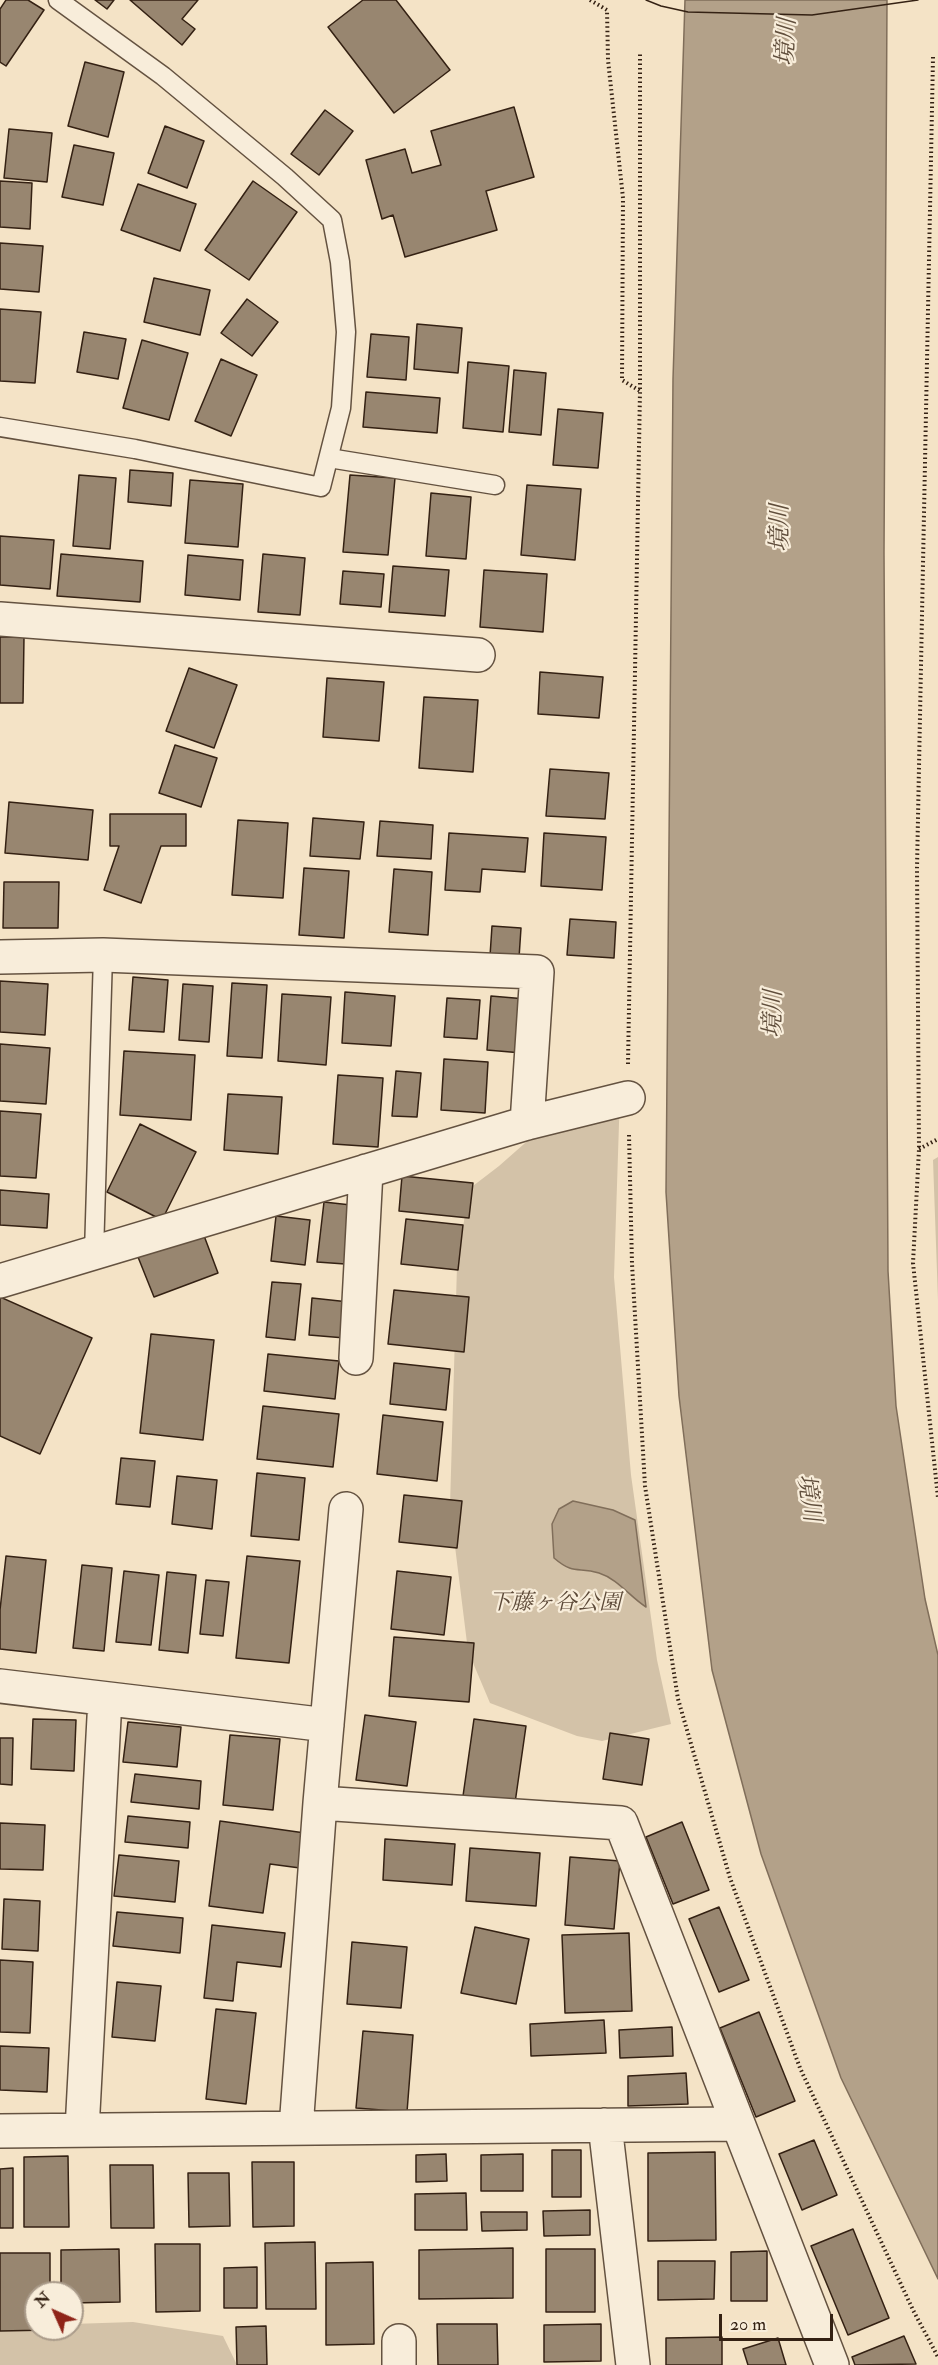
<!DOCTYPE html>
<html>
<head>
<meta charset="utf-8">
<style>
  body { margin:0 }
  #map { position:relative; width:938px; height:2365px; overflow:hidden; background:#f4e3c6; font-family:"IM FELL Double Pica",serif }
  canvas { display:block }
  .north { position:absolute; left:24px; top:2281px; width:60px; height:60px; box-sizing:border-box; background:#f8edda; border:2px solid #aa9b8a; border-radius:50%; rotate:315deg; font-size:16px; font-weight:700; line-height:24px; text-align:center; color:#342113 }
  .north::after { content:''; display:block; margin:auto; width:21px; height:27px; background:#8f2418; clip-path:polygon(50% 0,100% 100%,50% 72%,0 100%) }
  .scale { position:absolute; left:719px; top:2314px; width:114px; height:27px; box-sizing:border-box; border:3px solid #342113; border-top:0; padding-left:8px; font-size:18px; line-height:21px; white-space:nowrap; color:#342113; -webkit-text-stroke:4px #f8edda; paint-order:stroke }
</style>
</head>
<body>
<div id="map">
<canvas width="938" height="2365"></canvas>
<div class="north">N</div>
<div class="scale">20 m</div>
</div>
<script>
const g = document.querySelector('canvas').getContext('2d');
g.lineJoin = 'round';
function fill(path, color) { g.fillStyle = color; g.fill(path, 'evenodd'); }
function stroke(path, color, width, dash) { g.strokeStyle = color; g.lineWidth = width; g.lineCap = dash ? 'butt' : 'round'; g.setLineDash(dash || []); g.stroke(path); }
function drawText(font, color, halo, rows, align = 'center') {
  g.font = font + ' "IM FELL Double Pica","Noto Serif JP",serif'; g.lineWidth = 4.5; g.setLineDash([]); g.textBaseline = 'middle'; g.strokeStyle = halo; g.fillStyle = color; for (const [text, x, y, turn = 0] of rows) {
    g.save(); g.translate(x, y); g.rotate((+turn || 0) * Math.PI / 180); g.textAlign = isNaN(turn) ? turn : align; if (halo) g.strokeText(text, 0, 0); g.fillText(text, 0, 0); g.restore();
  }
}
const green = new Path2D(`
  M583,1092L620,1093L614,1277L631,1475L657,1660L671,1724L602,1741L577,1736L490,1703L468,1651L450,1506L457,1266L469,1189L499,1166Z
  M938,1157V1300L933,1160Z
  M133,2322L223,2336L237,2365H0V2327L72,2329V2324Z`);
const water = new Path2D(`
  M685,0H887L884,552L888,1271L896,1406L925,1599L938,1655V2279L841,2078L761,1854L712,1670L679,1396L666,1192L673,379Z
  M573,1501L613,1510L635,1520L646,1607C630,1597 618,1579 599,1573C578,1566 575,1576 554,1558L552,1524L559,1509Z`);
const building = new Path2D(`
  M6,0H28L44,10L6,66L0,62V9Z
  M95,0H114L107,9Z
  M130,0H198L182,19L195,29L182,45Z
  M363,0H396L450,70L394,113L328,27Z
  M85,62L124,72L108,137L68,126Z
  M514,107L534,177L486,191L497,230L405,257L393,215L382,219L366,160L405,149L412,173L441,165L431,131Z
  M325,110L353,131L319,175L291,154Z
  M165,126L204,141L187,188L148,173Z
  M9,129L52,133L47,182L4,178Z
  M74,145L114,153L103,205L62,197Z
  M0,181L32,183L30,229L0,227Z
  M253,181L297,212L249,280L205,250Z
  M138,184L196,204L180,251L121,230Z
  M0,243L43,246L39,292L0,289Z
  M154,278L210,290L200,335L144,322Z
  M247,299L278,322L252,356L221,333Z
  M0,309L41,312L35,383L0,381Z
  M417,324L462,328L458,373L414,369Z
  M84,332L126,339L118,379L77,372Z
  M371,334L409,337L406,380L367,377Z
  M142,340L188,353L169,420L123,408Z
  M221,359L257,375L231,436L195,421Z
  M468,362L509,366L503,432L463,428Z
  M514,370L546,373L541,435L509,432Z
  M366,392L440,398L437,433L363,427Z
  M558,409L603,413L598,468L553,465Z
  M130,470L173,473L171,506L128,502Z
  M79,475L116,478L110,549L73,546Z
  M350,475L395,478L388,555L343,552Z
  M190,480L243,484L238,547L185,543Z
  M527,485L581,489L575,560L521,555Z
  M431,493L471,497L466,559L426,556Z
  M0,536L54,540L50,589L0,585Z
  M61,554L143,561L140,602L57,596Z
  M263,554L305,558L300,615L258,612Z
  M188,555L243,560L240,600L185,595Z
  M393,566L449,570L445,616L389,612Z
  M484,570L547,574L543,632L480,627Z
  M343,571L384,574L381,607L340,604Z
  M0,637H24L23,703H0Z
  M189,668L237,685L214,748L166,731Z
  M540,672L603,677L599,718L538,714Z
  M327,678L384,682L379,741L323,737Z
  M424,697L478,700L473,772L419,768Z
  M175,745L217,758L201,807L159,793Z
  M550,769L609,773L605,819L546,816Z
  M9,802L93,810L88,860L5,853Z
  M110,814H186V846H161L141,903L104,890L119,846H110Z
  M313,818L364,822L360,859L310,856Z
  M238,820L288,823L283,898L232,895Z
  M380,821L433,825L431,859L377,856Z
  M449,833L528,838L525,872L482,869L480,892L445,890Z
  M544,833L606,837L602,890L541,886Z
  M304,868L349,871L344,938L299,935Z
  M394,869L432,872L428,935L389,932Z
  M4,882H59L58,928H3Z
  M570,919L616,922L614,958L567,955Z
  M492,926L521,928L519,958L490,956Z
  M133,977L168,980L164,1032L129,1030Z
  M0,981L48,984L45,1035L0,1032Z
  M232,983L267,985L262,1058L227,1056Z
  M183,984L213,986L209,1042L179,1040Z
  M345,992L395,996L391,1046L342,1043Z
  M282,994L331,997L326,1065L278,1061Z
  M491,996L526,999L522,1053L487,1050Z
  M447,998L480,1000L477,1039L444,1037Z
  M0,1044L50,1048L46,1104L0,1101Z
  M124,1051L195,1055L191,1120L120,1115Z
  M444,1059L488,1062L485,1113L441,1110Z
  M396,1071L421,1073L417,1117L392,1116Z
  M338,1075L383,1078L378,1147L333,1144Z
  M228,1094L282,1097L278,1154L224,1150Z
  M0,1111L41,1114L36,1178L0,1176Z
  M140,1124L196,1152L162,1220L107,1192Z
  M402,1176L473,1183L469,1218L399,1211Z
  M0,1190L49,1194L47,1228L0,1225Z
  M324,1202L351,1205L345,1264L317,1262Z
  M276,1216L310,1220L305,1265L271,1261Z
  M406,1219L463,1225L458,1270L401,1264Z
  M203,1233L218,1273L154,1297L138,1257Z
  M272,1282L301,1284L295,1340L266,1337Z
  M394,1290L469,1297L464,1352L388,1344Z
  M0,1297L92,1338L40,1454L0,1436Z
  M312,1298L349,1302L345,1338L309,1335Z
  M151,1334L214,1340L203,1440L140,1433Z
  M268,1354L339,1361L335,1399L264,1391Z
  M394,1363L450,1369L446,1410L390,1404Z
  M263,1406L339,1414L333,1467L257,1459Z
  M383,1415L443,1422L437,1481L377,1474Z
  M121,1458L155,1461L150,1507L116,1504Z
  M257,1473L305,1478L299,1540L251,1536Z
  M177,1476L217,1480L212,1529L172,1524Z
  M404,1495L462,1501L457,1548L399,1542Z
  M6,1556L46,1560L36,1653L0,1649V1610Z
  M247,1556L300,1561L289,1663L236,1658Z
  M82,1565L112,1568L104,1651L73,1648Z
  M124,1571L159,1575L151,1645L116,1642Z
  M397,1571L451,1577L444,1635L391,1629Z
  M167,1572L196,1575L188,1653L159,1650Z
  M206,1580L229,1582L223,1636L200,1634Z
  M394,1637L474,1643L469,1702L389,1696Z
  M365,1715L416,1722L407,1786L356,1780Z
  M33,1719L76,1720L74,1771L31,1769Z
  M474,1719L526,1726L515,1803L463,1796Z
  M128,1722L181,1727L177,1767L123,1762Z
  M610,1733L649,1739L642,1785L603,1779Z
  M230,1735L280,1739L273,1810L223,1805Z
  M0,1738H13L12,1785L0,1784Z
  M135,1774L201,1781L199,1809L131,1802Z
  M128,1816L190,1822L188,1848L125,1842Z
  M220,1821L305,1833L300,1868L270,1864L263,1913L209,1906Z
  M682,1822L709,1890L673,1904L646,1837Z
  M0,1823L45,1825L43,1870L0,1869Z
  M385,1839L455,1844L452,1885L383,1880Z
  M470,1848L540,1853L536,1906L466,1901Z
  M119,1855L179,1861L175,1902L114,1896Z
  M570,1857L620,1861L614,1929L565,1925Z
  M4,1899L40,1901L38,1951L2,1949Z
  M719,1907L749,1980L719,1992L689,1919Z
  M117,1912L183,1918L180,1953L113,1946Z
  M212,1925L285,1933L281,1967L237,1962L233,2001L204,1998Z
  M475,1927L529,1939L516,2004L461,1993Z
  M629,1933L632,2011L565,2013L562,1935Z
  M352,1942L407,1947L401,2008L347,2004Z
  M0,1960L33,1962L30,2033L0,2032Z
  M117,1982L161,1986L155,2041L112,2037Z
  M216,2009L256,2013L246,2104L206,2099Z
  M759,2012L795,2101L756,2117L720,2028Z
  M604,2020L606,2053L531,2056L530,2024Z
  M672,2027L673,2056L620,2058L619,2030Z
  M363,2031L413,2035L407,2112L356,2108Z
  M0,2046L49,2048L47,2092L0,2090Z
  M686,2073L688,2104L628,2106V2076Z
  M814,2140L837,2195L802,2210L779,2154Z
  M552,2150H581V2197H552Z
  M715,2152L716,2240L648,2241V2153Z
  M446,2154L447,2181L416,2182V2155Z
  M523,2154V2191H481V2155Z
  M68,2156L69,2227H24V2157Z
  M252,2162H294V2226L253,2227Z
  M110,2165H153L154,2228H111Z
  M13,2168V2228H0V2169Z
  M188,2173H229L230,2226L189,2227Z
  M466,2193L467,2230H415V2194Z
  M590,2210V2235L544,2236L543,2211Z
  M481,2212H527V2230L482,2231Z
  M853,2229L889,2318L848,2335L811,2246Z
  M315,2242L316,2309H266L265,2243Z
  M155,2244H200V2311L156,2312Z
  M513,2248V2298L419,2299V2250Z
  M119,2249L120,2302L72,2303V2293H61V2250Z
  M546,2249H595V2312H546Z
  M767,2251V2301H731V2252Z
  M0,2253H50V2293H36V2329L50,2330L0,2331Z
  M658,2261H715L714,2299L658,2300Z
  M373,2262L374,2344L326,2345V2263Z
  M257,2267V2308H224V2268Z
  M437,2324H497L498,2365H438Z
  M601,2324V2361L544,2362V2325Z
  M266,2326L267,2365H237L236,2327Z
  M904,2336L916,2364L855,2365L852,2357Z
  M722,2337V2365H666V2338Z
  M778,2338L786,2365H748L743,2349Z`);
const path = new Path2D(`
  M590,0L607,10L608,60L623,198L622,380L640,391
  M933,57L917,868L919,1149L913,1263L938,1498
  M628,1064L640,391V54
  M629,1135L632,1264L645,1486L678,1699L730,1878L800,2068L913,2310L938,2357
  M919,1149L938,1139`);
const service = new Path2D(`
  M0,427L135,449L321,487L341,408L346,332L340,262L332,220L285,177L163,76L58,0
  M329,458L495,485
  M94,1253L103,955`);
const minor = new Path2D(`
  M0,619L478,655
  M0,957L103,955L537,972L527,1123
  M0,1281L527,1123L628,1098
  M356,1358L366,1171
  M0,1686L327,1725
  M320,1803L621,1823L832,2365
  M605,2125L633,2365
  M296,2128L320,1803L346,1509
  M82,2130L105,1699
  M0,2131L738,2124
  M399,2365V2341`);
const tram = new Path2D(`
  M646,0L661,6L688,12L812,15L918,0`);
const parkNames = [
  ["下藤ヶ谷公園",555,1604]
];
const waterNames = [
  ["境川",788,42,-87],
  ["境川",782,528,-90],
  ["境川",775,1014,-89],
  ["境川",807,1498,82]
];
fill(green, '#d3c2a8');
fill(water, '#b3a189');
stroke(water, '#806e5a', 1.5);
fill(building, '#988670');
stroke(building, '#342113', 1.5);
stroke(service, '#645240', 21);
stroke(minor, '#645240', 36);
stroke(path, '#342113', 4, [1.5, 3]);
stroke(service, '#f8edda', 18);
stroke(minor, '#f8edda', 33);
stroke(tram, '#342113', 1.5);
drawText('italic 22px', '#5c4938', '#f8edda', parkNames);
drawText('italic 24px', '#604e3c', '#f8edda', waterNames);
</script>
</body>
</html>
